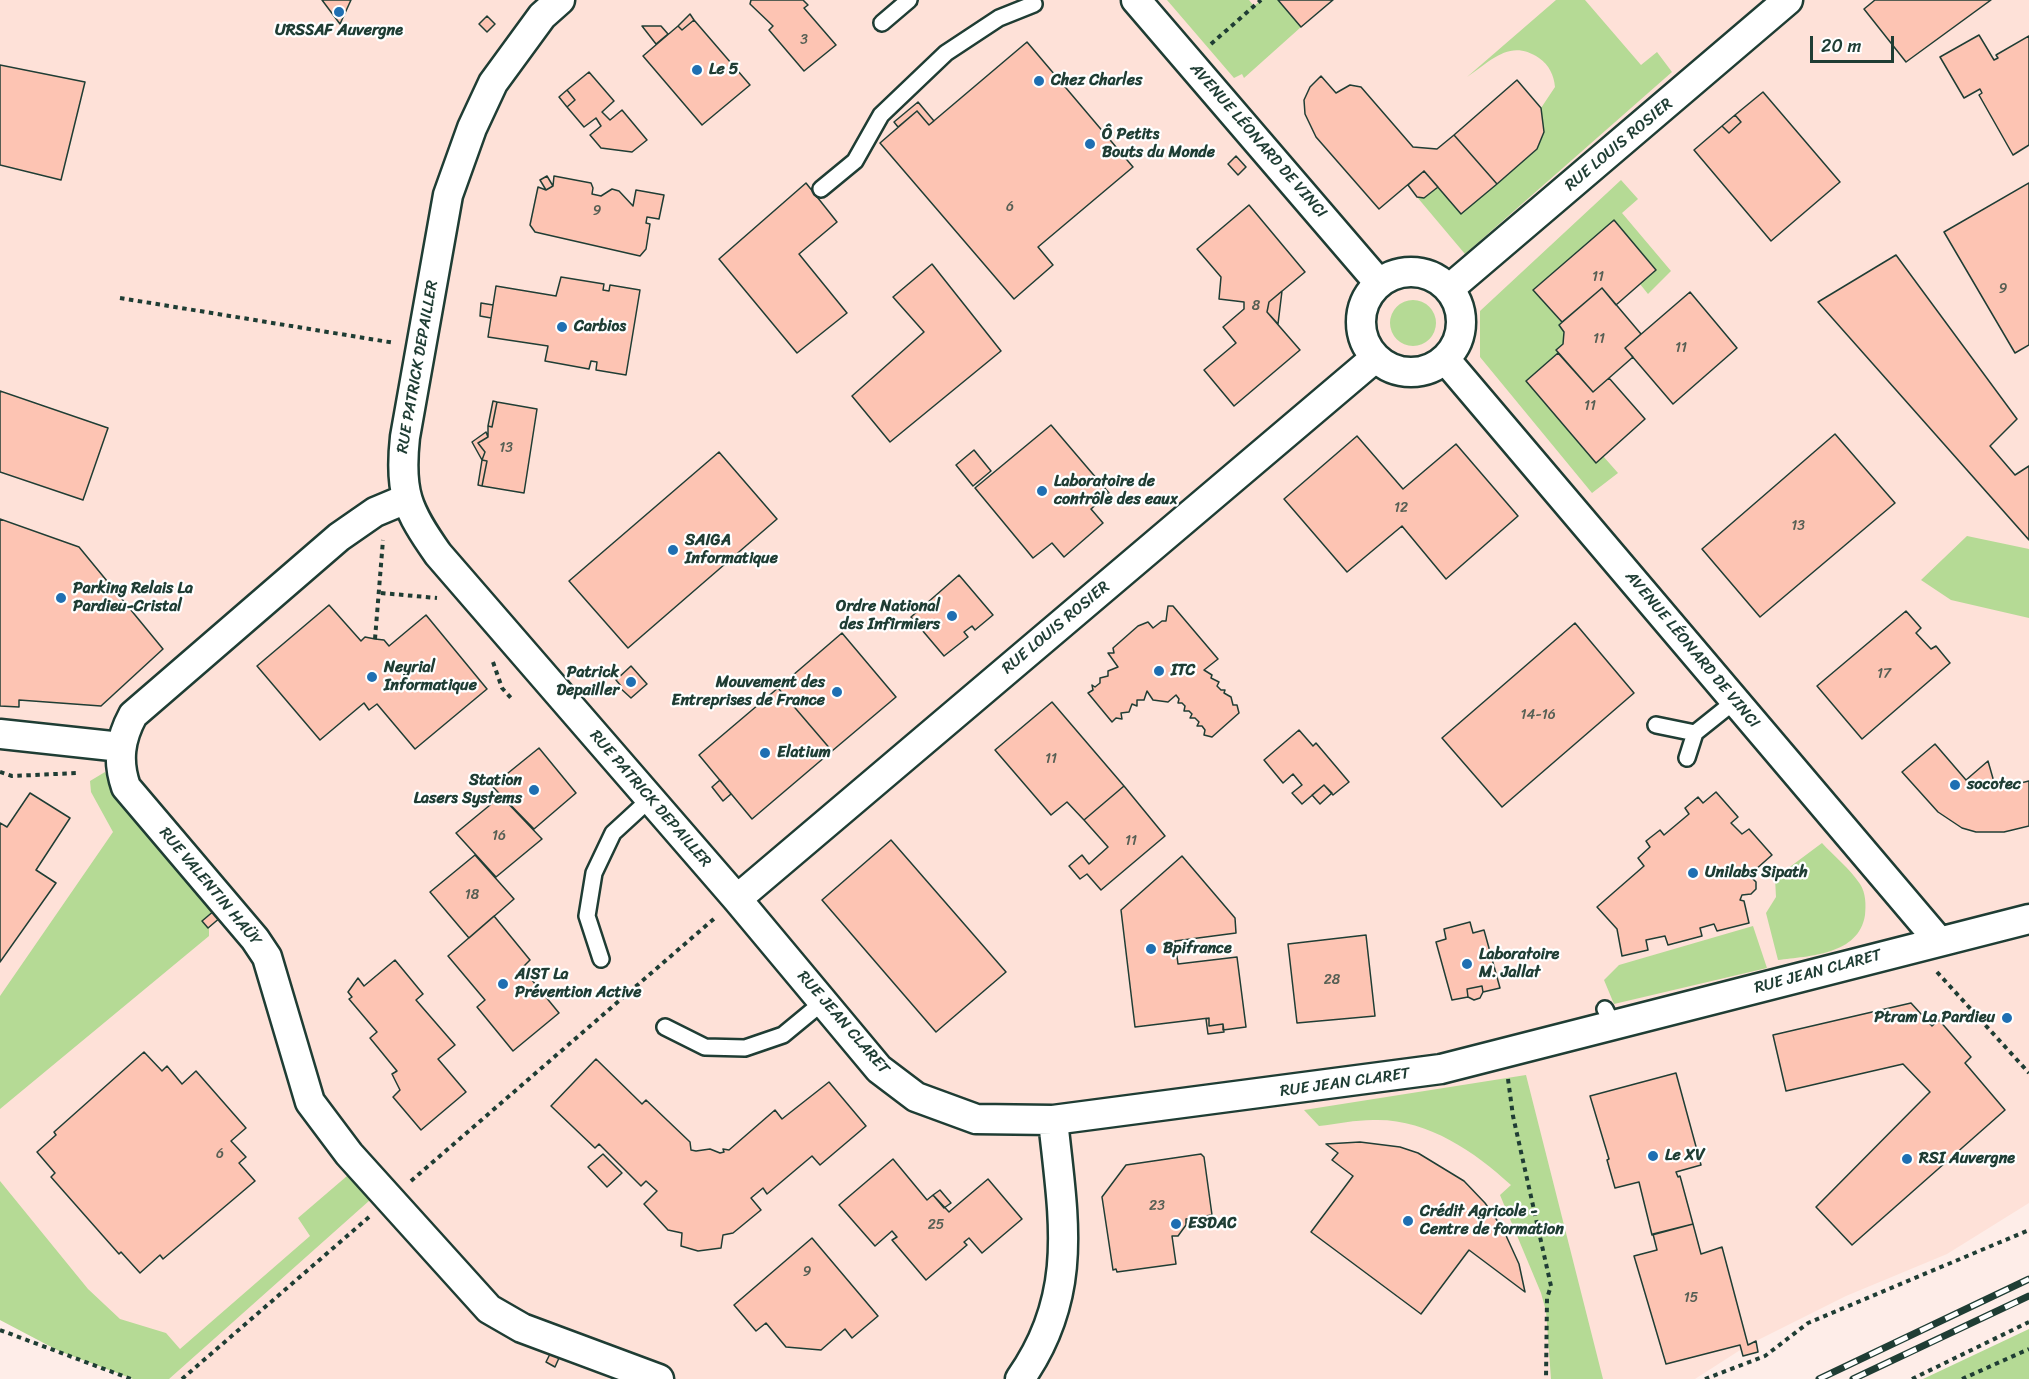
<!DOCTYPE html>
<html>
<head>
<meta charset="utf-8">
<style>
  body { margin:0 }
  #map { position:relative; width:2029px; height:1379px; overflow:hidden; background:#feede8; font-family:Sriracha,sans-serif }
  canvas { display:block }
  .scale { position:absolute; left:1810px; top:36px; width:84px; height:27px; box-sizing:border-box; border:3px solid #1f3d34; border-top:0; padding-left:8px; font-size:18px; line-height:21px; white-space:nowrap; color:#1f3d34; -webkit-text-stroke:4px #fff; paint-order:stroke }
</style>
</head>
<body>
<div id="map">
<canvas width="2029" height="1379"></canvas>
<div class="scale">20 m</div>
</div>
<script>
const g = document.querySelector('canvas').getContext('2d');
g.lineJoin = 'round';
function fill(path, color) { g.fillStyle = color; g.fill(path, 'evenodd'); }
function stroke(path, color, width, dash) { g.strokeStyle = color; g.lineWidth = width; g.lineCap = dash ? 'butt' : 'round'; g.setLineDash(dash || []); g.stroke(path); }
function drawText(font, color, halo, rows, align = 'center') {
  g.font = font + ' Sriracha,sans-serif'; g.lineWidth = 4.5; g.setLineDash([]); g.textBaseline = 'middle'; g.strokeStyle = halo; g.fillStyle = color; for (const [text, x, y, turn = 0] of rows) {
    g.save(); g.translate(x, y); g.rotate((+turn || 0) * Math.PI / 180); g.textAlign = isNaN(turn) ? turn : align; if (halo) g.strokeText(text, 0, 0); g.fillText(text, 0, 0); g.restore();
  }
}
const built = new Path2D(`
  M0,0H2029V1203L1947,1254L1846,1296L1748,1345L1695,1379H133L59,1351L0,1320Z`);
const green = new Path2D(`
  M1167,0H1249L1254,6L1261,0H1278L1301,27L1244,78L1242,74L1234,78Z
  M1556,0H1585L1641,65L1657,52L1672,72L1465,254L1417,197L1424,198L1438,187L1461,214L1537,149L1544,132L1541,108L1555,87C1554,75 1549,65 1539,58C1510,38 1491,61 1467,77Z
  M1621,180L1638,199L1622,213L1671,271L1648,294L1640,284L1656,269L1614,221L1533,290L1562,322L1559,326L1564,332L1563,344L1556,350L1558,353L1526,381L1596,462L1603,456L1618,473L1592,493L1480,357V311Z
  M1390 323a23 23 0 1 1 46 0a23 23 0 1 1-46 0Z
  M1967,536L2029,549V618L1951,600L1921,580Z
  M105,772L116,796L221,917L209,928V936L0,1109V996L113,832L91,792L90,781Z
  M1822,843C1834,856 1850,869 1860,884C1866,893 1866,905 1865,915C1859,955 1809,956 1778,960L1766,913L1776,897L1775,878Z
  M1753,926L1767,968L1614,1004L1604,980L1619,965Z
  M1526,1075L1603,1379H1551L1546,1311L1541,1293L1500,1195L1511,1185C1474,1151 1426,1118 1373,1120C1355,1120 1337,1124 1319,1126L1304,1110Z
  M347,1176L370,1200L169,1379H133L59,1351L0,1320V1181L88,1289L120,1319L166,1333L180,1349L310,1236L298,1218Z
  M2029,1329V1379H1923Z`);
const building = new Path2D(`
  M322,0H351L340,24Z
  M751,0H803L808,5L804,8L836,45L804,71L769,30L773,26L750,4Z
  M1278,0H1333L1301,27Z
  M1875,0H1991L1906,62L1864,9Z
  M690,14L694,20L682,30L678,26Z
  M487,16L495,24L487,32L479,24Z
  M694,20L750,85L702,125L643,56L678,26L682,30Z
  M642,26H661L668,34L656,44Z
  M1979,35L1994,60L1998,58L1996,55L2029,36V145L2013,155L1979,95L1982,93L1980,89L1964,98L1940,57Z
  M1027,42L1133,167L1038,247L1053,265L1014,299L880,143L917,111L929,125Z
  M0,65L85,82L61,180L0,165Z
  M589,72L614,101L602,112L610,120L622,110L647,140L632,152L601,148L590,135L601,126L596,118L584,127L567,107L575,100L567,90Z
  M1321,76L1336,93L1350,85L1361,87L1413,147L1437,149L1454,135L1497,184L1461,214L1424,171L1379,209L1316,137L1305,114L1304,100L1310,87Z
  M1517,80L1541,108L1544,132L1537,149L1497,184L1454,135Z
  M567,90L575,100L567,107L559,97Z
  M1763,92L1840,182L1771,241L1694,150L1722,126L1729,133L1741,122L1735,115Z
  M918,102L934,121L929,125L917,111L898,127L894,122Z
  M1735,115L1741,122L1729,133L1722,126Z
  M1236,156L1246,167L1238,175L1228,164Z
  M1424,171L1438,187L1424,198L1417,197L1408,185Z
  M547,176L553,186L546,190L540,180Z
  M554,176L591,183L593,188L592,194L601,196L612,189L619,191L633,206L636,190L664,195L659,219L647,217L646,223L650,224L646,249L640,256L535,232L530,225L538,187L546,190L553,186Z
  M806,183L837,222L799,254L847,313L797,353L719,259Z
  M2029,183V345L2015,353L1944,232Z
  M1249,205L1305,272L1269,302L1267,312L1300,350L1234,406L1204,370L1236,343L1223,327L1244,309V302L1219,299L1221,277L1197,249Z
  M1614,220L1656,270L1616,305L1602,288L1562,322L1533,290Z
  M1896,255L2017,419L1990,446L2015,475L2029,466V540L1818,302Z
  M932,264L1001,351L890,442L852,396L924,332L893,297Z
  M561,277L604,284L603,290L609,291L610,285L640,290L626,375L596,370L597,362L591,361L589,369L545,361L548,346L488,337L496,286L556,296Z
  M1602,288L1641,334L1625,348L1633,357L1593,392L1556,350L1563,344L1564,332L1559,325Z
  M1282,291L1278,324L1267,312L1269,302Z
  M1690,292L1737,348L1673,404L1625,348Z
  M481,303L493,305L491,318L480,316Z
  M1558,353L1593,392L1609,378L1645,419L1596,463L1526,381Z
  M0,391L108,428L83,500L0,472Z
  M493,401L497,402L492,427L488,426Z
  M497,402L537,409L524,493L482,486L487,461L482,460L485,452L478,443L488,437V426L492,427Z
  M1051,425L1109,493L1091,509L1103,523L1064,557L1052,543L1033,558L975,488Z
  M486,432L488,437L478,443L485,452L482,460L472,442Z
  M1835,434L1895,503L1760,617L1702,549Z
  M1357,436L1403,489L1456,444L1518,516L1446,579L1402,526L1347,572L1284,499Z
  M974,450L991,471L973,486L956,465Z
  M719,452L777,519L628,648L569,581Z
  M482,460L487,461L482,486L478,485Z
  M0,519L79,547L163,649L101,706L19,700V707L0,706Z
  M959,575L993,615L975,630L972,626L964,632L968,637L944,656L911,617Z
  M329,605L361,641L365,637L375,639L384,640L389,646L426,615L487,689L415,749L377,704L369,710L364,703L320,740L257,666Z
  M1168,606H1173L1218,659L1204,670L1212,675L1211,678L1219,682L1217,686L1221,690H1225L1224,693L1231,697L1233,705H1237L1239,713L1212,737L1204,735L1205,730L1202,726H1197L1199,722L1195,718H1190L1192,714L1189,711H1184L1185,706L1182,703H1178L1179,699L1176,695L1168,702L1153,700L1147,691L1144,700H1137V706L1132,704L1129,712L1121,713L1122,719L1116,718L1112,722L1088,693L1093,690L1092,685L1095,687L1100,683V678L1108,676V671L1118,667L1108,653H1114L1113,648L1138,626L1148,622L1153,628L1162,621H1166Z
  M1906,611L1921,628L1916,633L1931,649L1936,646L1950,663L1862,739L1817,686Z
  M1575,623L1634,693L1502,807L1442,738Z
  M842,633L896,697L832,751L778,688Z
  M631,666L647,684L631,698L619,687L621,686L616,680Z
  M778,688L832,751L752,819L699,755Z
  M1052,702L1124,786L1084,820L1067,802L1051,815L995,750Z
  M1299,730L1313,746L1316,743L1349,782L1333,795L1324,785L1302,804L1292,793L1302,785L1293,774L1283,783L1264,760Z
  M1935,744L1966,780L1988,761L1996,789L2029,781V826L2004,832H1976L1962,828L1938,812L1902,772Z
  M539,748L576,793L534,829L492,786Z
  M720,780L731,794L723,801L712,787Z
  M1324,785L1332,793L1320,804L1312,795Z
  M1124,786L1165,836L1101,890L1087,874L1080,879L1069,866L1082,855L1089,864L1108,847L1084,820Z
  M1716,792L1738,817L1731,823L1742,834L1749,829L1772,855L1755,870H1751L1749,875L1756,882V889L1751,894L1742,895L1740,900L1744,901L1749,923L1717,931L1714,924L1700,928L1702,936L1668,945L1665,936L1646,940L1648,950L1622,956L1617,929L1597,907L1644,866L1638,858L1650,847L1646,841L1660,830L1664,835L1689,814L1685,808L1698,797L1703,803Z
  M30,793L70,818L36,870L56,883L0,962V823L7,827Z
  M501,796L542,839L496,877L456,833Z
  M891,840L1006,972L936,1032L822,900Z
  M475,855L514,899L469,938L430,892Z
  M1182,856L1235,918L1236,933L1175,941L1178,964L1237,957L1246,1027L1223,1030V1024L1209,1026V1018L1135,1027L1121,910Z
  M215,910L221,917L208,928L202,921Z
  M494,916L530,960L522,968L559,1013L513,1051L477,1007L485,1000L448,956Z
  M1470,922L1473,933L1484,930L1500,988L1483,992L1482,986L1467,989L1468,997L1452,1000L1436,942L1446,939L1444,929Z
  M1366,935L1375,1016L1297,1023L1288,944Z
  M395,960L423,994L416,1000L455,1045L438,1059L466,1092L421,1130L393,1097L400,1090L392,1074L397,1071L370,1038L377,1032L349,999L352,997L348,992L358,978L364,986Z
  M1482,986L1483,992L1480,998L1474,1000L1468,997L1467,989Z
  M1911,1003L1932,1026L1939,1020L1971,1057L1965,1063L2005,1110L1852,1245L1816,1207L1930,1092L1903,1064L1786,1091L1773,1035Z
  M1209,1018V1026L1223,1024L1224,1032L1208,1034L1206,1019Z
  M144,1052L162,1071L167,1066L182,1084L196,1071L246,1128L231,1141L246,1157L239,1163L255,1181L163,1259L160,1255L140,1273L121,1252L119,1254L51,1177L55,1173L37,1152L56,1135L54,1132Z
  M596,1059L642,1104L646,1100L690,1142L691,1150L696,1151L710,1149L720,1153L724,1152L723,1149L729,1150L775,1110L782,1119L829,1082L866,1126L820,1165L812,1156L767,1194L763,1188L751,1198L761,1210L733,1233L723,1235L721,1248L698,1251L681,1246L682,1233L668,1230L644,1204L657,1191L646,1181L641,1186L599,1144L595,1148L551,1106Z
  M1676,1073L1701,1165L1676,1172L1678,1177L1680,1176L1693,1224L1652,1235L1639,1182L1615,1188L1607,1160L1609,1159L1590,1096Z
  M1360,1142L1400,1147L1418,1153L1464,1181L1485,1203L1503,1229L1519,1264L1525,1292L1469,1250L1421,1314L1311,1232L1353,1176L1332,1160L1338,1153L1326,1144Z
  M603,1154L622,1173L607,1187L588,1167Z
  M1201,1154L1204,1157L1212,1215L1186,1219V1225L1178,1236H1172L1176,1264L1117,1272L1116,1269L1113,1270L1102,1197L1126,1165Z
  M893,1159L927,1200L933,1195L949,1212L988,1179L1022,1219L982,1253L969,1238L964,1242L967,1245L926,1280L892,1240L897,1237L892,1231L875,1246L839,1205Z
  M940,1190L951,1203L944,1208L933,1195Z
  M1693,1224L1701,1254L1722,1247L1748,1345L1756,1341L1758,1352L1743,1356L1740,1345L1666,1364L1634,1256L1657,1250L1653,1234Z
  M812,1238L878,1316L852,1338L845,1329L821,1350L786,1347L766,1323L756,1331L734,1305Z
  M550,1354L559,1358L555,1367L546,1362Z`);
const path = new Path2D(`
  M1211,44L1261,0
  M120,298L395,343
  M381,593L437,598
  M375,639L383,540
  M493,662L502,688L511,698
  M0,772L12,776L77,773
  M1937,972L2029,1073
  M1508,1079L1513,1116L1551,1286L1547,1298L1546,1379
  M411,1181L716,917
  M0,1330L131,1379
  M182,1379L369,1217
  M1705,1379L1765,1356L1808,1323L2029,1230
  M1912,1379L2029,1322
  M1962,1379L2029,1349`);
const lane = new Path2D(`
  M882,23L909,0
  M821,189L855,161L881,115L946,53L999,18L1034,4
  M1656,725L1695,733
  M1687,758L1695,733L1735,701
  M601,959L587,916L594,873L613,833L650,799
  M1605,1009L1613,1025
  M665,1027L705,1047L745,1048L783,1035L823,1002`);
const street = new Path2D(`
  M560,0L542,16L493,83L472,128L448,195L405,437C399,492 407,510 438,554L737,899L879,1069L916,1097L976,1119L1053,1120L1441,1069L2029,919
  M1136,0L1379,283
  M1361 322a50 50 0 1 1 100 0a50 50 0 1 1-100 0Z
  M1449,289L1788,0
  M1445,359L1938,940
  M406,499L375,512L339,537L133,715C120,739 117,761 126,787L255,939L267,957L310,1102L349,1154L489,1309L522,1328L659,1379
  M0,734L121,747
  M737,899L1375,358
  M1020,1379C1080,1294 1063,1217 1053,1120`);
const rail = new Path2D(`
  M1819,1379L2029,1279
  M1853,1379L2029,1296`);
const markers = [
  [339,12,6,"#1f6fb2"],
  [697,70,6,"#1f6fb2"],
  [1039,81,6,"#1f6fb2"],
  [1090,144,6,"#1f6fb2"],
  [562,327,6,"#1f6fb2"],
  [1042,491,6,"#1f6fb2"],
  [673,550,6,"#1f6fb2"],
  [61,598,6,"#1f6fb2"],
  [952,616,6,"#1f6fb2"],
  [1159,671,6,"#1f6fb2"],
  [372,677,6,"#1f6fb2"],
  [631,682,6,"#1f6fb2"],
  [837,692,6,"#1f6fb2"],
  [765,753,6,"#1f6fb2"],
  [1955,785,6,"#1f6fb2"],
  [534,790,6,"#1f6fb2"],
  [1693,873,6,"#1f6fb2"],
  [1151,949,6,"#1f6fb2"],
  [1467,964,6,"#1f6fb2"],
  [503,984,6,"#1f6fb2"],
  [2007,1018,6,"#1f6fb2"],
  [1653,1156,6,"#1f6fb2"],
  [1907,1159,6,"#1f6fb2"],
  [1408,1221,6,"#1f6fb2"],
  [1176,1224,6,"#1f6fb2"]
];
const numberNames = [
  ["3",804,40],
  ["6",1010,207],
  ["9",597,211],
  ["11",1598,277],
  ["9",2003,289],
  ["8",1256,306],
  ["11",1599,339],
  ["11",1681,348],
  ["11",1590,406],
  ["13",506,448],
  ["12",1401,508],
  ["13",1798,526],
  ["17",1884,674],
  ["14-16",1538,715],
  ["11",1051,759],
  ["16",499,836],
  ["11",1131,841],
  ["18",472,895],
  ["28",1332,980],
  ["6",220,1154],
  ["23",1157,1206],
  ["25",936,1225],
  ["9",807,1272],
  ["15",1691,1298]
];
const poiNames = [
  ["URSSAF Auvergne",339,31,"center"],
  ["Le 5",709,70],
  ["Chez Charles",1051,81],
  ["Ô Petits",1102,135],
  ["Bouts du Monde",1102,153],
  ["Carbios",574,327],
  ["Laboratoire de",1054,482],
  ["contrôle des eaux",1054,500],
  ["SAIGA",685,541],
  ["Informatique",685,559],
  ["Parking Relais La",73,589],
  ["Pardieu-Cristal",73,607],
  ["Ordre National",940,607,"right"],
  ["des Infirmiers",940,625,"right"],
  ["Neyrial",384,668],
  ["Informatique",384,686],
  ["ITC",1171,671],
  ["Patrick",619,673,"right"],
  ["Depailler",619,691,"right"],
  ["Mouvement des",825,683,"right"],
  ["Entreprises de France",825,701,"right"],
  ["Elatium",777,753],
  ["Station",522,781,"right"],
  ["Lasers Systems",522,799,"right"],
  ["socotec",1967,785],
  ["Unilabs Sipath",1705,873],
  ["Bpifrance",1163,949],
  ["Laboratoire",1479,955],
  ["M. Jallat",1479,973],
  ["AIST La",515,975],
  ["Prévention Active",515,993],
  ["Ptram La Pardieu",1995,1018,"right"],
  ["Le XV",1665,1156],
  ["RSI Auvergne",1919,1159],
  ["Crédit Agricole -",1420,1212],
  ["Centre de formation",1420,1230],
  ["ESDAC",1188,1224]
];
const streetNames = [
  ["AVENUE LÉONARD DE VINCI",1258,141,49],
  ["RUE LOUIS ROSIER",1619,145,-40],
  ["RUE PATRICK DEPAILLER",418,367,-80],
  ["RUE LOUIS ROSIER",1056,628,-40],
  ["AVENUE LÉONARD DE VINCI",1692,650,50],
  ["RUE PATRICK DEPAILLER",650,799,49],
  ["RUE VALENTIN HAÜY",210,887,50],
  ["RUE JEAN CLARET",1818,972,-15],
  ["RUE JEAN CLARET",843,1023,49],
  ["RUE JEAN CLARET",1345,1083,-8]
];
fill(built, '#fee1d8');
fill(green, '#b5da95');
fill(building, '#fdc4b3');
stroke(building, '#1f3d34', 1.5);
stroke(lane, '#1f3d34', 20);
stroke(street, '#1f3d34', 33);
stroke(path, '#1f3d34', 4, [4.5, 4.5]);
stroke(lane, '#fff', 15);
stroke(street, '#fff', 28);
stroke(rail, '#1f3d34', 7);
stroke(rail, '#fff', 4.5, [14]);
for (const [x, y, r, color] of markers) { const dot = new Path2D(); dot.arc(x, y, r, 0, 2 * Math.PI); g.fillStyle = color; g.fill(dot); stroke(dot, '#fff', 2); }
drawText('14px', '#565f54', null, numberNames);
drawText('bold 16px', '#1f3d34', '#fff', poiNames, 'left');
drawText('16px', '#1f3d34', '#fff', streetNames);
</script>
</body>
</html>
